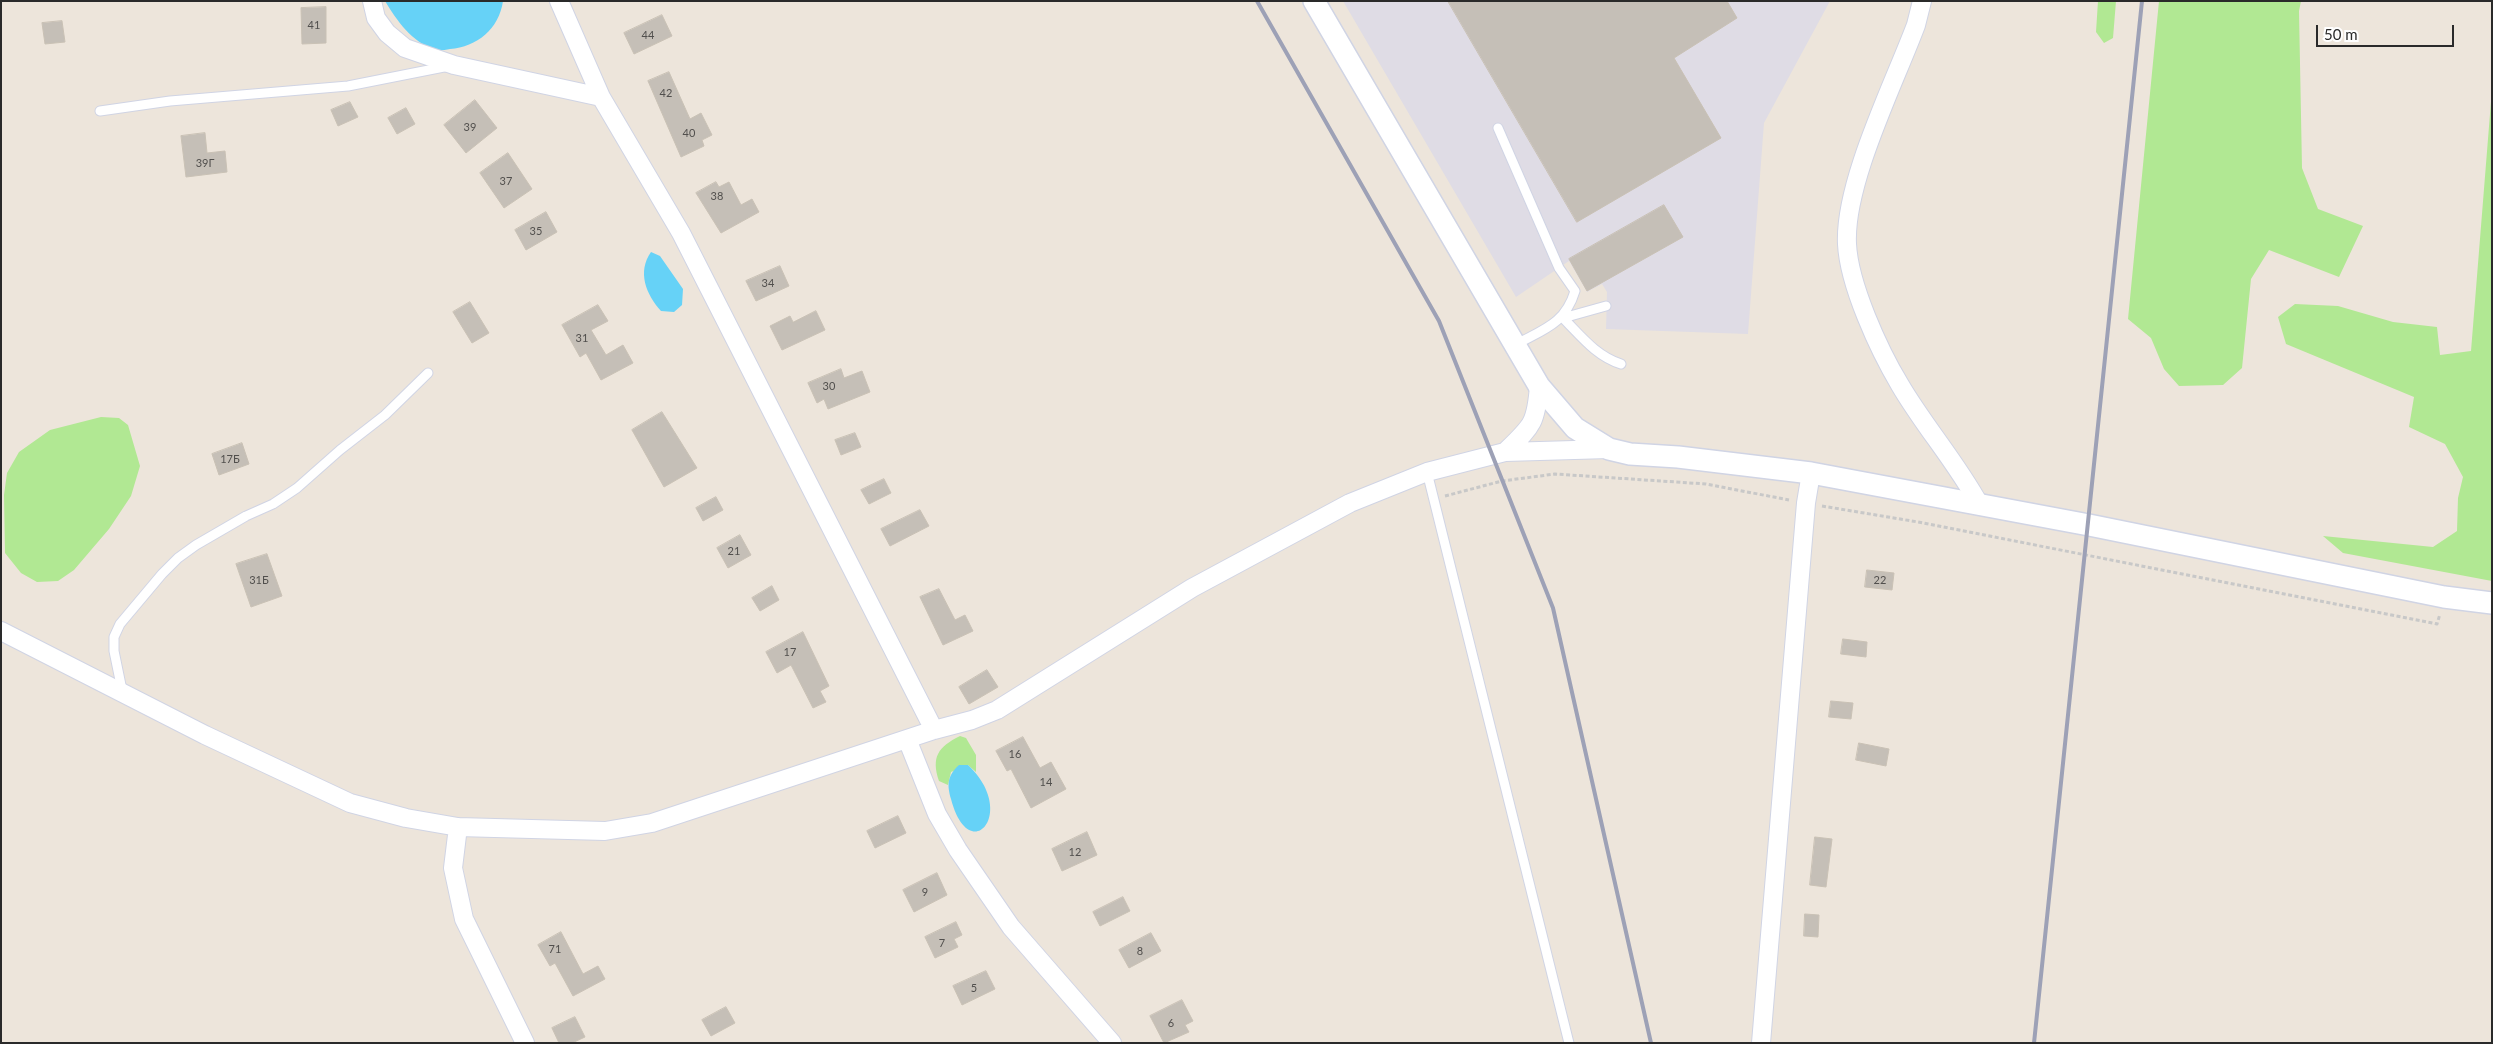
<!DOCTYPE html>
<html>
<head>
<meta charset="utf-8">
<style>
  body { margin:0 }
  #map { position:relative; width:2493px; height:1044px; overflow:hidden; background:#ede5db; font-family:Lato,sans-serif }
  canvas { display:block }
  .frame { position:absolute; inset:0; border:2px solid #2a2a2a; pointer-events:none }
  .scale { position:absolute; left:2316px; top:25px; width:138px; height:22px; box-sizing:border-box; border:2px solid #2a2a2a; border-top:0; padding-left:6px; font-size:15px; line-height:18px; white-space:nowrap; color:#2a2a2a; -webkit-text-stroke:4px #fff; paint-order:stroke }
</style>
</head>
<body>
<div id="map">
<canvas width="2493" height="1044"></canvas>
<div class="frame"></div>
<div class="scale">50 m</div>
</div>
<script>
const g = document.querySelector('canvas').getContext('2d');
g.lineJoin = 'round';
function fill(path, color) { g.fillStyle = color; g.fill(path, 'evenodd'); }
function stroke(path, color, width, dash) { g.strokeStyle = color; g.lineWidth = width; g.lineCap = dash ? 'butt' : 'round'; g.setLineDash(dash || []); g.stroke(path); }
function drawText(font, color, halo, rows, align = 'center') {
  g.font = font + ' Lato,sans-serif'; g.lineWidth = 4; g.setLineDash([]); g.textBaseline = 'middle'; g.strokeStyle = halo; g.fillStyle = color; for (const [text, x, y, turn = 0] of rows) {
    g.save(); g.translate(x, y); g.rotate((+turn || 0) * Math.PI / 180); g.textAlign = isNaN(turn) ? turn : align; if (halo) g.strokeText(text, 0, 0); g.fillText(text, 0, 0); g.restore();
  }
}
const industrial = new Path2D(`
  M1343,1H1830L1764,123L1748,334L1606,329L1607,292L1602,284L1587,292L1569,261L1516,297Z`);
const green = new Path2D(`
  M2098,1H2116L2113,38L2104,43L2096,32Z
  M2159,1H2301L2299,11L2302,168L2318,209L2363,226L2339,277L2269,250L2251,279L2242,368L2223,385L2179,386L2164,369L2151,338L2128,319Z
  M2492,89V581L2343,553L2323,536L2433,547L2457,531L2458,498L2463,477L2445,444L2409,427L2414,397L2286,344L2278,317L2295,304L2338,306L2393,322L2437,327L2440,355L2471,351Z
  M101,417L119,418L128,425L140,466L131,496L109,529L74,570L58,581L37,582L21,573L5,553L4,495L7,473L19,452L50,430Z
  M960,736L966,738L976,755V772L968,765L951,772L948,785L939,781C931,757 938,747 960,736Z`);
const water = new Path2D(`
  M385,1H503C499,29 477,47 450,49C445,50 439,51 435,50C412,42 397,21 385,1Z
  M651,252L660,256L683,289L682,305L674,312L661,311C646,294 637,272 651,252Z
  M959,765H968C1019,813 969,868 951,799C947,785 947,776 959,765Z`);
const building = new Path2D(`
  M1448,1H1727L1737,18L1674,58L1721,138L1577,222Z
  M326,7V43L302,44L301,8Z
  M662,15L672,36L634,54L624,33Z
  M62,21L65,42L45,44L42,23Z
  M669,72L690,119L701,113L712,135L702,140L704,146L681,157L648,81Z
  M475,100L497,128L466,153L444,125Z
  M350,102L358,117L338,126L331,110Z
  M406,108L415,124L397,134L388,118Z
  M205,133L207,153L225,151L227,172L186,177L181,136Z
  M508,153L532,189L504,208L480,173Z
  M716,182L719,187L729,182L741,205L752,199L759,212L721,233L696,193Z
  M1664,205L1683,237L1587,291L1569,259Z
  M546,212L557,232L526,250L515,230Z
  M780,266L789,286L756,301L746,281Z
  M470,302L489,333L472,343L453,312Z
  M598,305L608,321L591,330L606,355L623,345L633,363L601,380L586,353L580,357L562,325Z
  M816,311L825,330L782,350L770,326L790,316L793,322Z
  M841,369L844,378L862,371L870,392L828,409L824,399L817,403L808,383Z
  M662,412L697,468L664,487L632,430Z
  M855,433L861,447L841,455L835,440Z
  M242,443L249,464L219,475L212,454Z
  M884,479L891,493L869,504L861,490Z
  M716,497L723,510L703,521L696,508Z
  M920,510L929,526L890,546L881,529Z
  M740,535L751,555L728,568L717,548Z
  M267,554L282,596L251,607L236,564Z
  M1867,570L1894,573L1892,590L1865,587Z
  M772,586L779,600L760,611L752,598Z
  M939,589L955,620L965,615L973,631L943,645L920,597Z
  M803,632L829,686L820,691L826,702L813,708L791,665L777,673L766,652Z
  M1843,639L1867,642L1866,657L1841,654Z
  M987,670L998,687L969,704L959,687Z
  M1831,701L1853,703L1851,719L1829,717Z
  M1023,737L1040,768L1051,762L1066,789L1031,808L1011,769L1007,771L996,751Z
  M1859,743L1889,749L1886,766L1856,760Z
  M898,816L906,833L875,848L867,831Z
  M1087,832L1097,855L1062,871L1052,849Z
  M1815,837L1832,839L1826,887L1810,885Z
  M937,873L947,895L914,912L903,890Z
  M1123,897L1130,911L1100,926L1093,912Z
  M1805,914L1819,915L1818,937L1804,936Z
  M956,922L962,935L954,939L958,947L935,958L925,937Z
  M561,932L583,974L598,966L605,979L573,996L555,963L550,966L538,945Z
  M1151,933L1161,951L1129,968L1119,950Z
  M986,971L995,989L962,1005L953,986Z
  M1182,1000L1193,1021L1185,1025L1189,1032L1164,1043L1150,1016Z
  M726,1007L735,1023L711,1036L702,1020Z
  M575,1017L585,1037L572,1043H559L552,1028Z`);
const path = new Path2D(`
  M1445,496L1502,481L1555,474L1706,484L1789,500
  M1822,506L1918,522L2437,624L2440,614`);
const service = new Path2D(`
  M100,111L170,101L348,86L449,66
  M1498,128L1559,268L1575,291C1565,324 1544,329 1515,345
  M1606,306L1563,318C1581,336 1596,356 1621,364
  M1427,472L1569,1043
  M122,690L114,651V637L120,624L162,574L178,558L196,545L246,516L273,504L297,488L340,450L385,415L428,373`);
const minor = new Path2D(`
  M372,1L376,18L387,33L405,48L454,65L601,97
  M559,1L601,97L681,233L934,730
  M1922,1L1916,25C1894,84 1844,183 1847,244C1849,285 1879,350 1900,385C1924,426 1956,462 1979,504
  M1505,452C1532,426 1536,424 1539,386
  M1,631L205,735L350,803L406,818L458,827L605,831L652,823L934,730L972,720L997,710L1192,588L1350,503L1427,472L1505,452L1609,449
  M907,739L937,814L958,850L1011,927L1112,1043
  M458,827L453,868L464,919L525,1043
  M1761,1043L1806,503L1811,473`);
const tertiary = new Path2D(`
  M1314,1L1539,386L1575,428L1609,449L1630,454L1678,457L1811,473L2089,525L2444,597L2492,603`);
const rail = new Path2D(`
  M1257,1L1439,321L1553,608L1651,1043
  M2034,1043L2142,1`);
const numberNames = [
  ["41",314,25],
  ["44",648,35],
  ["42",666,93],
  ["39",470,127],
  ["40",689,133],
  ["39Г",205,163],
  ["37",506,181],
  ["38",717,196],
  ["35",536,231],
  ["34",768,283],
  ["31",582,338],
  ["30",829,386],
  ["17Б",230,459],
  ["21",734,551],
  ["31Б",259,580],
  ["22",1880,580],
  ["17",790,652],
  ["16",1015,754],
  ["14",1046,782],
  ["12",1075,852],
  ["9",925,892],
  ["7",942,943],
  ["71",555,949],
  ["8",1140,951],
  ["5",974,988],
  ["6",1171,1023]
];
fill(industrial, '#dfdce5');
fill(green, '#b1e893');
fill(water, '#66d2f7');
fill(building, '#c5bfb7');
stroke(building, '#c9c1b5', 1);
stroke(service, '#d0d4e4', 11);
stroke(minor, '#d0d4e4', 20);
stroke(tertiary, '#d0d4e4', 24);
stroke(path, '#c8c8c8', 3, [4, 2.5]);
stroke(service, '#fff', 9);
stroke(minor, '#fff', 18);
stroke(tertiary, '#fff', 21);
stroke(rail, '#9da1b6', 4);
drawText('11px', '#514f4d', null, numberNames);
</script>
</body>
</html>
